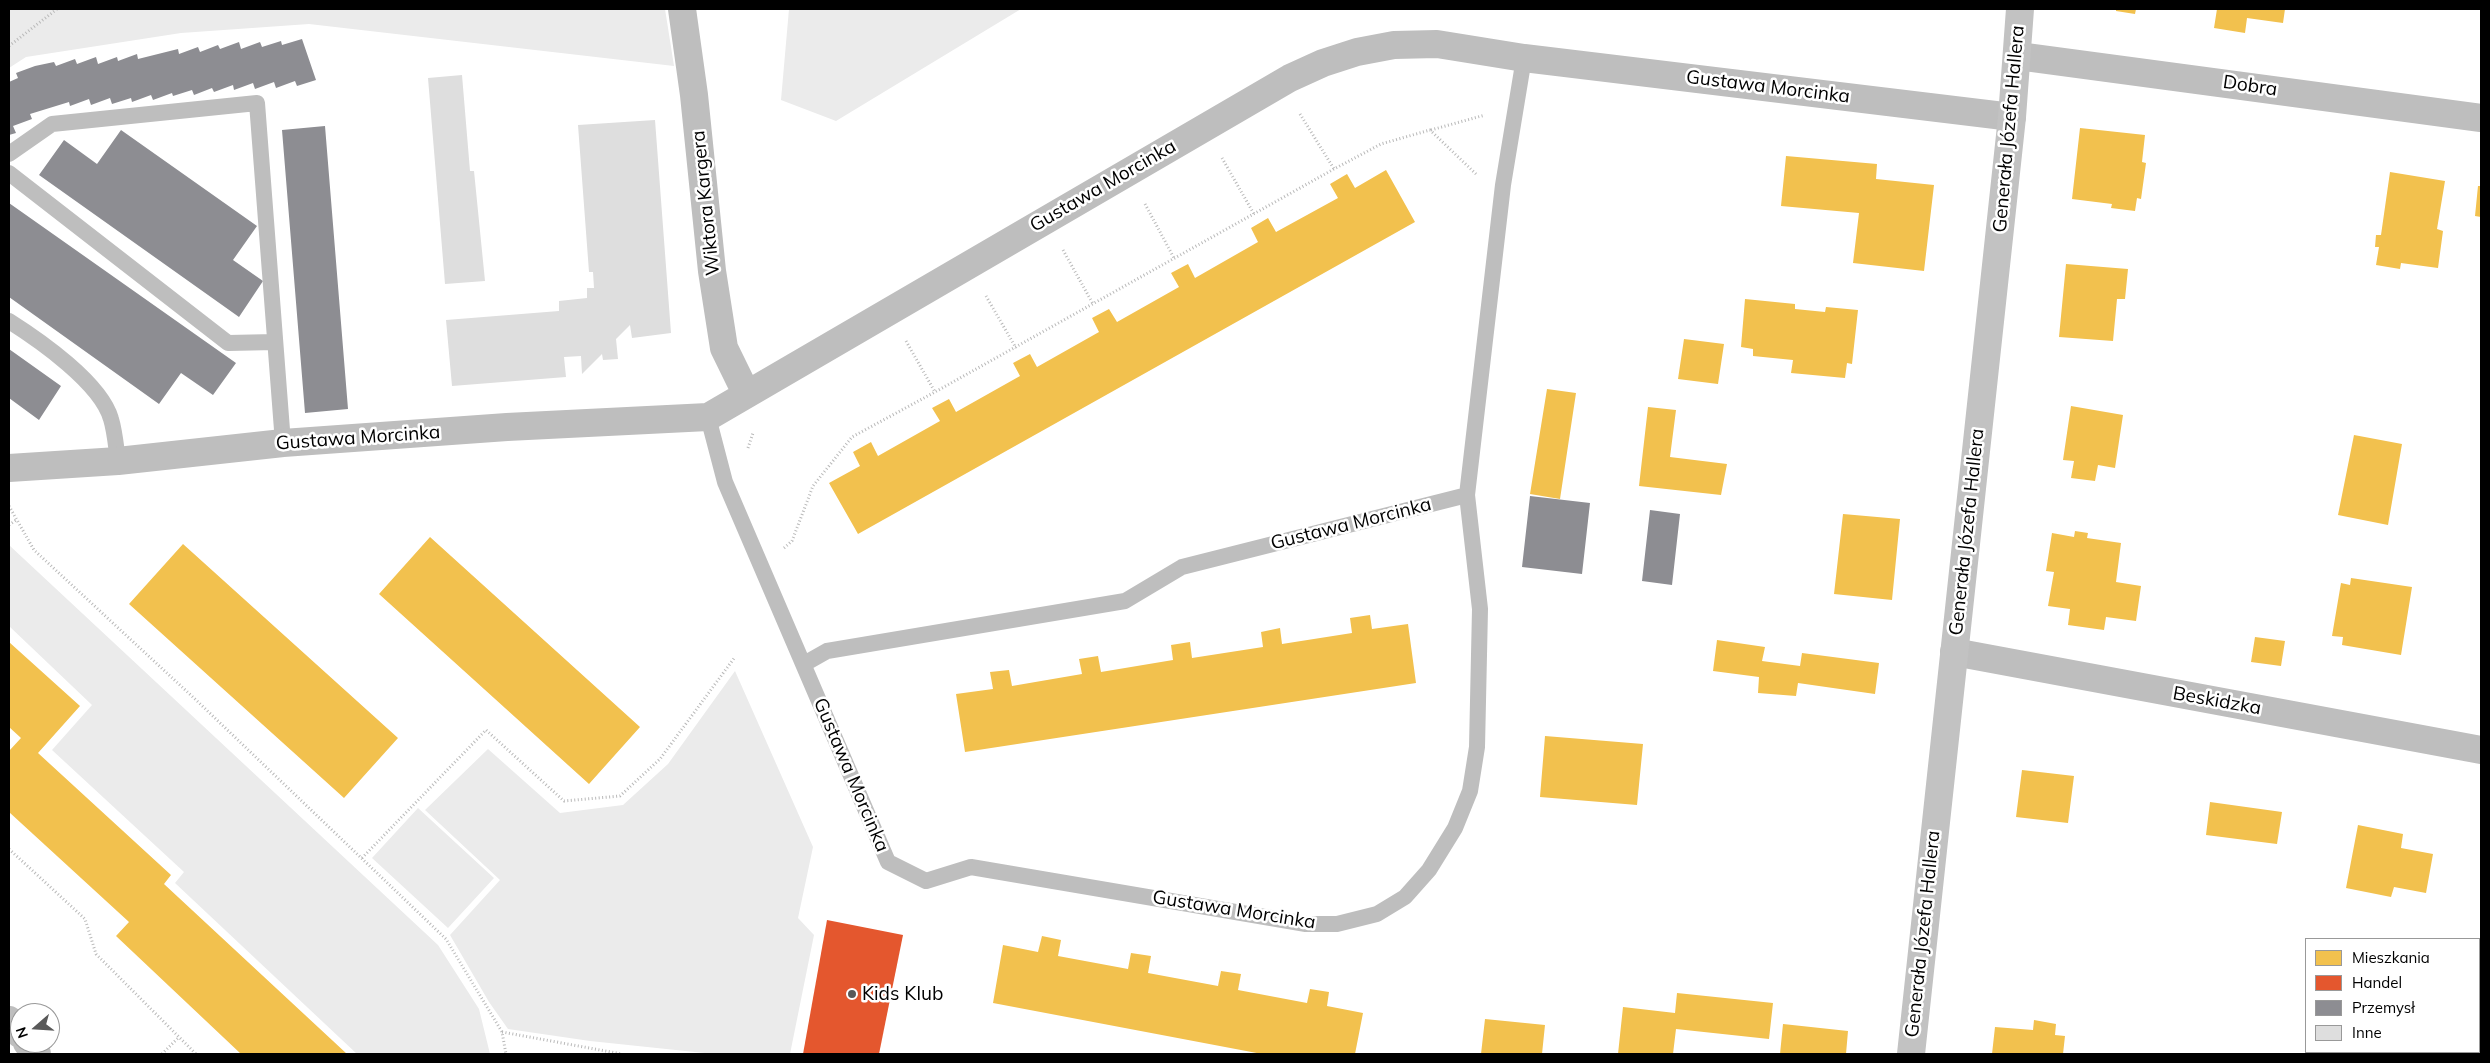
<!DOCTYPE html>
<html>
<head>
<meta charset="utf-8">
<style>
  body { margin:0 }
  #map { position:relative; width:2490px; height:1063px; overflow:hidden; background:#fff; font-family:Mulish,sans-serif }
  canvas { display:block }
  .frame { position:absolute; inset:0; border:10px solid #000; pointer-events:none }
  .legend { position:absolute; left:2305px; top:938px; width:175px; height:115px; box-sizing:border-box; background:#fff; border:1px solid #999; margin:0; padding:6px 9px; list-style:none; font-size:15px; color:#000 }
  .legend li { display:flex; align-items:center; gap:10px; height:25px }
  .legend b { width:25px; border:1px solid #999 }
  .north { position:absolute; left:10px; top:1003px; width:50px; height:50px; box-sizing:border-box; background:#fff; border:1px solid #999; border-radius:50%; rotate:251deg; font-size:14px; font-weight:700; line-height:20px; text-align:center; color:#000 }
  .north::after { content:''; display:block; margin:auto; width:18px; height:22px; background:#595959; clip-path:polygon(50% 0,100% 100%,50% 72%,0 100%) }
</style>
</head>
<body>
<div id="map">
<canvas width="2490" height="1063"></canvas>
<div class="frame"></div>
<ul class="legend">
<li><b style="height:14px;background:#f2c14e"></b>Mieszkania</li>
<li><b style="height:14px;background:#e4572e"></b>Handel</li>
<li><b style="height:14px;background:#8d8d92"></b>Przemysł</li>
<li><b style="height:14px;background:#dedede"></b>Inne</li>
</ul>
<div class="north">N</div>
</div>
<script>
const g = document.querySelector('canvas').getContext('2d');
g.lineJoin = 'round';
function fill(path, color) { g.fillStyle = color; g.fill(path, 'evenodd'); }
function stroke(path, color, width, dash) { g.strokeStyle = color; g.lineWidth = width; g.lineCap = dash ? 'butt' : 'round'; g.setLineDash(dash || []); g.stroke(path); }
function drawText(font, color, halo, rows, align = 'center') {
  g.font = font + ' Mulish,sans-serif'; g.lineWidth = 5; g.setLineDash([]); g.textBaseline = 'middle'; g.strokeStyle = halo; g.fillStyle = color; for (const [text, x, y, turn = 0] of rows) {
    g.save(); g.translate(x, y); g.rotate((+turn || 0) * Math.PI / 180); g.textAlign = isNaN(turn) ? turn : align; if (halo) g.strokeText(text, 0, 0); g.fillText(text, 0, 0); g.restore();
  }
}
const green = new Path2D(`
  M9,9H665L674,66L309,24L181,33L26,57L9,68Z
  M789,9H1021L836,121L781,100Z
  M9,545L438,945L479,1009L490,1054H357L175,883L184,872L52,750L92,705L9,626Z
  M735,671L813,847L798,918L814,935L790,1054H714L590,1041L508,1029L489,1002L450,935L500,880L425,810L488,749L560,813L623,805L668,764Z
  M418,808L494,878L448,928L372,858Z`);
const homes = new Path2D(`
  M2116,9H2136L2135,14L2116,11Z
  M2217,9H2285L2283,23L2247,18L2245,33L2214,28Z
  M2080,128L2145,135L2142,162L2146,163L2141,199L2137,198L2135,211L2111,208L2112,204L2072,199Z
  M1786,156L1877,164L1876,179L1934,185L1924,271L1853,263L1859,213L1781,206Z
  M1386,170L1415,222L858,534L829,483L860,466L853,452L871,442L878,456L940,421L932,408L949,399L956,412L1020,376L1013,363L1030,354L1037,367L1099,332L1092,318L1109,309L1117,322L1179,287L1171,273L1188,264L1195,278L1258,242L1251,228L1268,218L1276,232L1338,198L1330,184L1347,174L1355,188Z
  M2390,172L2445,181L2437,229L2443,231L2438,268L2401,263L2400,269L2376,265L2379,247H2375L2376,235H2381Z
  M2478,186H2481V217L2475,216Z
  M2066,264L2128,269L2125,299H2117L2113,341L2059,337Z
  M1745,299L1795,304V309L1825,312L1826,307L1858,310L1852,364L1847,363L1845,378L1791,373L1793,360L1753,356V349L1741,347Z
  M1684,339L1724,344L1718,384L1678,379Z
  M1547,389L1576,393L1560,499L1530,494Z
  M2071,406L2123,415L2115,468L2098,465L2095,481L2071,478L2074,461L2063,460Z
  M1648,407L1676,410L1670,457L1727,464L1721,495L1639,486Z
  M2354,435L2402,444L2388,525L2338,515Z
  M1843,514L1900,519L1892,600L1834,594Z
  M2075,531L2088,533L2087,538L2121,543L2116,582L2141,586L2136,621L2106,617L2104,630L2068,625L2070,609L2048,606L2054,572L2046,571L2052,533L2074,537Z
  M430,537L640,727L589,784L379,594Z
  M183,544L398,738L344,798L129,604Z
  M2351,578L2412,587L2401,655L2342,645L2343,637L2332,636L2341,583L2350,585Z
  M1370,615L1372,629L1408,624L1416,683L965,752L956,694L993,689L990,672L1009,670L1012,686L1082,674L1079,659L1098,656L1101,672L1173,660L1171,645L1190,642L1192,658L1263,647L1261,632L1280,628L1282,644L1352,633L1350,618Z
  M2255,637L2285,641L2281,666L2251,662Z
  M1717,640L1765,647L1762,661L1800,666L1802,653L1879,663L1875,694L1798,683L1796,696L1758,693L1759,677L1713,671Z
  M9,642L80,706L38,753L171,875L164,884L347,1054H241L116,936L129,922L9,812V751L21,738L9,727Z
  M1545,736L1643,744L1637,805L1540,797Z
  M2022,770L2074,776L2068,823L2016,817Z
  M2210,802L2282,812L2277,844L2206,835Z
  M2358,825L2403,834L2401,848L2433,854L2426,893L2394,887L2391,897L2346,888Z
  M1042,936L1061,940L1058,956L1128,969L1131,953L1151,956L1148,973L1218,986L1221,971L1241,974L1238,990L1307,1003L1310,989L1329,992L1327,1006L1363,1013L1355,1054H1262L993,1003L1003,945L1038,952Z
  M1677,993L1773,1003L1769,1039L1676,1029L1673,1054H1618L1623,1007L1675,1013Z
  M1485,1019L1545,1025L1542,1054H1481Z
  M2034,1020L2056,1024L2055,1035L2065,1036L2063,1054H1992L1995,1027L2033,1030Z
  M1783,1024L1848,1031L1846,1054H1780Z`);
const shops = new Path2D(`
  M827,920L903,935L879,1054H803Z`);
const industry = new Path2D(`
  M302,39L316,80L297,86L295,81L276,88L274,82L255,89L253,83L234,90L233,85L214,92L212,88L194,95L192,90L173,96L172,93L153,100L151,95L132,102L131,98L112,104L110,98L91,105L89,99L70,106L69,102L30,114L32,119L13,126L16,133L9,135V82L18,78L16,73L35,66L54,62L56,66L75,59L77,64L96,57L98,64L117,57L118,61L137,54L138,59L178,49L179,54L198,47L200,52L218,45L220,49L239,42L241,49L260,42L262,47L281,41L282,45Z
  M325,126L348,409L305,413L282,130Z
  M121,130L257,226L233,260L263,281L239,317L39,175L64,140L97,164Z
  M9,203L236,363L213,395L181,373L159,404L9,297Z
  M9,349L61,386L39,420L9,398Z
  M1530,496L1590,503L1582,574L1522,567Z
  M1650,510L1680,514L1672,585L1642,581Z`);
const building = new Path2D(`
  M462,75L470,171H474L485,281L445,284L428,78Z
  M655,120L671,333L632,338L630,325L616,339L618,359L603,360L602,354L582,374L581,356L564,357L566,377L452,386L446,320L559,311V301L587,298V288H594L593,272H589L578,125Z`);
const path = new Path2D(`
  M9,46L57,9
  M1300,114L1334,169
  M1431,130L1485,115
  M1222,158L1254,214
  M1145,204L1174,258
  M1063,250L1093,304
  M986,296L1016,348
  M906,341L935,392
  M748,448L753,433
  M9,506L34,550L195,699L446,939L502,1032L506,1054
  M9,525L16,520
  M784,548L792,541L813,486L852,437L935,392L1334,169L1381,144L1430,130L1476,174
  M9,849L85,919L96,954L196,1054
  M362,858L486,730L564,801L620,796L660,759L735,657
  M502,1032L622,1054
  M162,1054L179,1037`);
const lane = new Path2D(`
  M9,154L52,124L257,103L283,443
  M9,173L228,343L275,342
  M9,321C39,340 101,383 111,419C115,432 116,447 118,461
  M708,417L725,482L888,862L926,881L971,867L1306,924H1337L1377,914L1405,897L1429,870L1455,828L1470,791L1477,747L1480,609L1467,495L1503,185L1524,58
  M804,664L827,651L1125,601L1182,567L1467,495`);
const street = new Path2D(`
  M682,9L694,95L712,271L724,348L746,393
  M2018,56L2481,118
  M9,468L118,461L283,443L507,427L708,417L1290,78L1323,63L1357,52L1394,45L1437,44L1524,58L2012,117
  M1954,652L2481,750
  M9,1020L20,1034
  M27,1043L37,1054`);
const secondary = new Path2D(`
  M1911,1054L2012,117L2020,9`);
const markers = [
  [852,994,5,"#595959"]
];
const streetNames = [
  ["Dobra",2250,86,8],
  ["Gustawa Morcinka",1768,87,7],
  ["Generała Józefa Hallera",2009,129,-85],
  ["Gustawa Morcinka",1103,186,-30],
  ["Wiktora Kargera",706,203,-96],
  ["Gustawa Morcinka",358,438,-4],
  ["Gustawa Morcinka",1351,524,-14],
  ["Generała Józefa Hallera",1967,532,-84],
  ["Beskidzka",2217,701,10],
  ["Gustawa Morcinka",851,775,67],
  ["Gustawa Morcinka",1234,910,9],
  ["Generała Józefa Hallera",1923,934,-84]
];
const poiNames = [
  ["Kids Klub",862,994]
];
fill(green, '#ebebeb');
fill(homes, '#f2c14e');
fill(shops, '#e4572e');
fill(industry, '#8d8d92');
fill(building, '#dedede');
stroke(path, '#b9b9b9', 3, [1, 2.5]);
stroke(lane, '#bebebe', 16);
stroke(street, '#bebebe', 28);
stroke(secondary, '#c2c2c2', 28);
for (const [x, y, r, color] of markers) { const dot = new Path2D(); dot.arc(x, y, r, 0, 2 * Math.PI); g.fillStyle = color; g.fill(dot); stroke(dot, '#fff', 2); }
drawText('19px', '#000', '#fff', streetNames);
drawText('19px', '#000', '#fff', poiNames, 'left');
</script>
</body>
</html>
